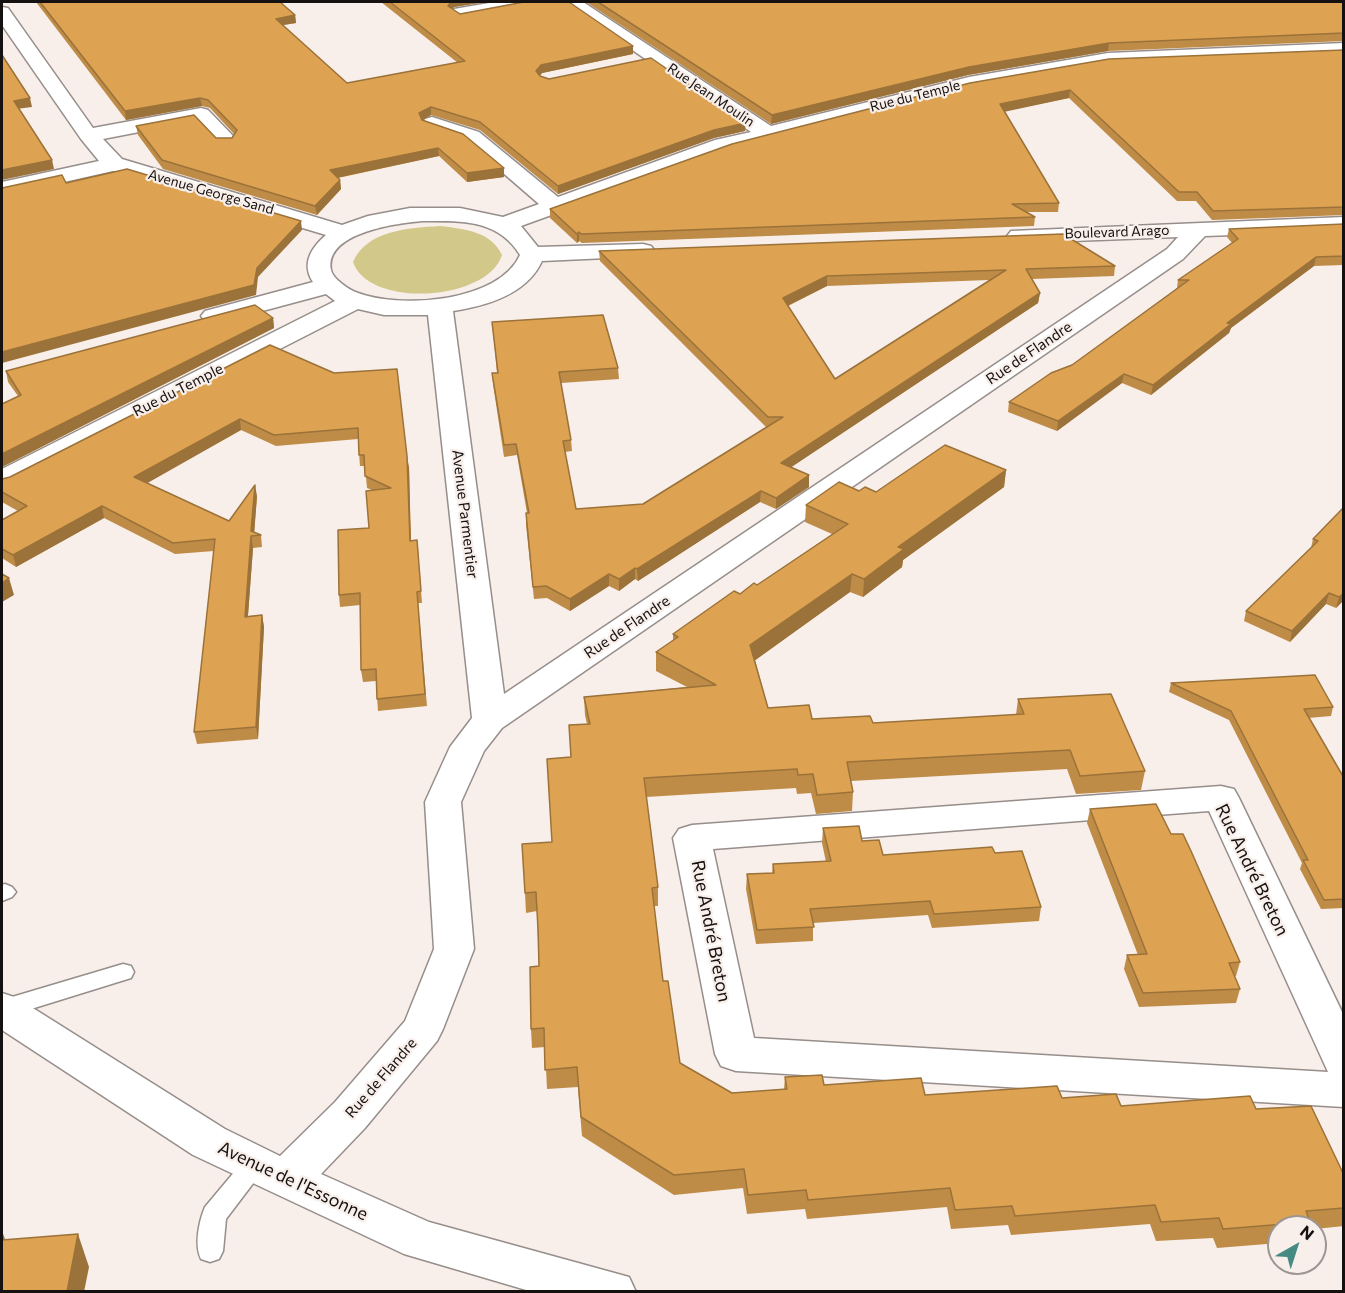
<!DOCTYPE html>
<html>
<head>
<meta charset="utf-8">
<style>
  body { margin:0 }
  #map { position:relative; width:1345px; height:1293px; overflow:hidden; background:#f8eeea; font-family:Commissioner,sans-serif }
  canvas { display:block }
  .frame { position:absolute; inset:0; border:3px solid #141110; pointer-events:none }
  .north { position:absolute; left:1267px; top:1215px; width:60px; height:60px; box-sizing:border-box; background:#f8eeea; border:2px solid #9d9693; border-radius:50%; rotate:39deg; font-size:16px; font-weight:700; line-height:24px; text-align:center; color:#141110 }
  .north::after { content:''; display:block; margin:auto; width:21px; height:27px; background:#468b83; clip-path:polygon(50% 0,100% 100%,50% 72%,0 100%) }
</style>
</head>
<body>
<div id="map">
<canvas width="1345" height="1293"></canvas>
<div class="frame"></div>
<div class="north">N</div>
</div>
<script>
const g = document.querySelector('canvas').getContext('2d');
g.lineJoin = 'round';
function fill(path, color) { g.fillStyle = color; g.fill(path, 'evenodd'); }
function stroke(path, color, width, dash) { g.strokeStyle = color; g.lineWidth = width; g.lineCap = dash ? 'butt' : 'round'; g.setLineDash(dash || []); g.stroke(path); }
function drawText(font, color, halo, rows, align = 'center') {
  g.font = font + ' Commissioner,sans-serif'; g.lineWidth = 4.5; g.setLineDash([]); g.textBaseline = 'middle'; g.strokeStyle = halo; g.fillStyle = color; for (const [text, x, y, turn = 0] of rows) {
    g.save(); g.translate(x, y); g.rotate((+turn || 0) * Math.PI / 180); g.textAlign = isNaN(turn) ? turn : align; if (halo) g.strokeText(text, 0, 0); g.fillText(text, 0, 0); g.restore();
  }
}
const green = new Path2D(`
  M440,226C464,229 491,231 502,255C488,301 369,309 353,262C367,230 409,228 440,226Z`);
const service = new Path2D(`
  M5,884L12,887L16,892L12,897L2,901V885Z
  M123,964L131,966L134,972L131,978L2,1018V1000Z
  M255,1155L264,1158L267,1165L226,1219L223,1251L219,1259L210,1262L201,1259C194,1245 199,1221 205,1207L246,1158Z`);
const minor = new Path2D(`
  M495,2H533L524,7L460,19L451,13L454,9Z
  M563,2H583L771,126L969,77L1108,53L1344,43V55L1108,65L969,89L731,150L521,226L538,247L643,244L651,246L655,251L651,256L542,261C527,294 487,306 453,311L504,694L1167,249L1178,237L1019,243L1011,241L1007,236L1011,231L1344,217V231L1205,236L1183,259L502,728L484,751L461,802L474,949L443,1029L437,1041L365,1128L321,1174L429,1222L629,1277L636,1292H533L404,1254L193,1155L2,1030V993L17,998L225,1129L280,1156L335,1102L405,1021L434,949L425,802L450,747L472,718L428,315H384L358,309L12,486L2,489V469L335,301L326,294L214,324L205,321L201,316L205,311L313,282C301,264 311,248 326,235L113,171L2,196V182L99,161L81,139L2,25V7L8,8L93,128L201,108L208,110L236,139L233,144H217L196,121L103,139L122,159L342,225L368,216L410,208H460L503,217L539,204L465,140L425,127L422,123L425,119L432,117L479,132L558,197L715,140L751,132ZM423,221C461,221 498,219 520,255C499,302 401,309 358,293C349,290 333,279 331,270C324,232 399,223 423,221Z
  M1221,786L1234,789L1239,798L1344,1016V1107L736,1071L721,1066L715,1054L673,838L679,829L692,825ZM1209,811L1328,1072L754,1038L713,849Z`);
const wall = new Path2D(`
  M36,2H280L295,15L296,23L283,25L347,83L458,63L381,2H485L454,7L452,9L460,14L633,54L542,73L540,76L745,131L714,138L558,194L480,130L431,115L423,120L504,177L467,182L439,156L338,178L340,180L341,189L317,215L163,169L138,135L136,126L216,138H232L234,134L210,108L202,106L126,120Z
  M586,2H1344V41L1108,51L968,75L771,124Z
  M1344,50V215L1212,220L1196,201H1177L1069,98L1004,111L1059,203L1058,212H1026L1035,217L1034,226L582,243L579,241L577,243L550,218V209L970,83Z
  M1344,224V265L1314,266L1231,328L1229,333L1151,395L1122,383L1057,431L1008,412L1009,402L1072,365L1177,288L1178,280L1232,243L1227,237L1229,229Z
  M599,251L1115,266L1114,276L1032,279L1040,293L1038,303L791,467L809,475V487L776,509L760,502L638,581L635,579L619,591L609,586L570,611L547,598L534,599L526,525V513H527L517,455L504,457L493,384L492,373H497L492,322L618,368L619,379L561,383L571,440L572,451L565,452L576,509L643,504L766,427L600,261ZM989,280L835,379L788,306L827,286Z
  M273,318L274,328L2,467V404L18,396L8,382L6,371Z
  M270,345L409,467L411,541L418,551L422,603H418L427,706L378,711L376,681L363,682L361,670L360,605L340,607L339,595L369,528L372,490L367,488L365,466H360L358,439L276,446L241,430L146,483L229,521L257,496L254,532L261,535L262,547L253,548L248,616L262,615L264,627L258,739L197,744L194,732L214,551L175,554L104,518L16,567L2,558V520L18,511L2,502V479L10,477Z
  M1006,470L1004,487L903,560L902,567L863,597L850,592L755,660L768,708L812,719L873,723L1016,715L1018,699L1145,771L1141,790L1076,794L1067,769L851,781L853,792L852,811L816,814L811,793L797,794L796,788L646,797L658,887V906H654L663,981L680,1063L732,1093L784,1089L785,1077L824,1085L925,1095L1062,1098L1121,1106L1256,1109L1344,1175V1226L1315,1229V1227H1279V1243L1217,1248L1213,1238L1156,1241L1150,1224L1011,1235L1008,1225L951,1229L947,1207L807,1219L805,1209L747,1214L743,1188L674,1195L582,1136L578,1087L547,1089L545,1047L532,1048L531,1029L539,966L537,911L526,913L525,893L552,842L571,757L569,725L587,724L585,715L584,697L687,687L656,671V652L673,641V634L740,594L757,585L832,534L805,522L806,505L859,491L876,492Z
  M1344,507V600L1336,608L1326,604L1290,642L1244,621L1246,611L1311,548L1313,539Z
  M1171,683L1333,707L1331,716L1308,718L1344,778V908L1321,909L1300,869L1302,863L1229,720L1169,692Z
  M1090,809L1171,834L1240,962L1236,976H1234L1240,989L1236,1003L1139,1007L1124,969L1127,955H1138L1087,823Z
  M823,828L862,841L883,855L995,853L1041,907L1039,921L932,928L928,915L813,923V941L756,944L746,889L747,874L772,873L773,864L826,862L822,843Z`);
const shadedWall = new Path2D(`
  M451,2H485L454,7L449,13L448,6Z
  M295,15L296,23L277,26L276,19Z
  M1109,43L1108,51L968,75L771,124L772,115L969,67Z
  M633,46V54L542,73L537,79L536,71L541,65Z
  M1070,90L1069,98L999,113L1000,104Z
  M30,98L32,107L16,109L14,101Z
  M200,98L202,106L126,120L125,111Z
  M431,107V115L420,122L419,113Z
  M746,123L745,131L714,138L558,194V186L714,130Z
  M438,148L439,156L331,179L330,170Z
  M52,160L54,169L2,180V170Z
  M504,168V177L467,182V173Z
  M340,180L341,189L317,215L315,206Z
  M301,221L302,230L258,277L256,295L2,363V352L257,268Z
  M579,232V241L577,243V234Z
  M1316,257L1314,266L1231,328L1229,333L1151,395L1153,385L1227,323Z
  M827,276V286L783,308V298Z
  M1040,293L1038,303L781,474V463Z
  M273,318L274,328L2,467V454Z
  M1124,374L1122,383L1057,431L1058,421Z
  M240,419L241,430L137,489L134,477Z
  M407,456L409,467L411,552L410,541Z
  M1006,470L1004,487L903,560L902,567L863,597L864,579L898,547Z
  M809,475V487L776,509V498Z
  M255,485L257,496L254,536L251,531Z
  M761,491L760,502L638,581L637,569Z
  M102,506L104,518L16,567L13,555Z
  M251,536L253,548L247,628L245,617Z
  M635,568V579L619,591V579Z
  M609,574V586L570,611V599Z
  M852,574L850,592L750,664V645Z
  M9,578L14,595L2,602V583Z
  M1329,593L1326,604L1290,642L1292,631Z
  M1344,593V600L1336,608L1339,597Z
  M262,615L264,627L258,739L256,727Z
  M2,1231L12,1258L2,1252Z
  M78,1234L89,1267L84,1292H67Z`);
const building = new Path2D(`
  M40,2H280L295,15L276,19L347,83L465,61L390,2H451L448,6L460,14L524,2H569L633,46L541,65L536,71L540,76L549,79L651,58L746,123L714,130L558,186L480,122L431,107L419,113L422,120L463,134L504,168L467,173L438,148L330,170L340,180L315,206L162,160L136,126L194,115L216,138H232L237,130L208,100L200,98L125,111Z
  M598,2H1344V33L1109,43L969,67L772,115Z
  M1344,50V207L1213,211L1197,192H1179L1070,90L1000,104L1059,203L1012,204L1035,217L581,234L579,232L577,234L550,209L732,144L970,83L1109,59Z
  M2,55L30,98L14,101L52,160L2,170Z
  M127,169L301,221L257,268L254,285L2,352V188L62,175L66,183Z
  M1344,224V256L1316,257L1227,323L1231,324L1153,385L1124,374L1058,421L1009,402L1051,373L1072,365L1189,280H1178L1238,239L1229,229Z
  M1063,234L1115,266L1026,269L1040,293L781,463L809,475L776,498L761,491L637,569L635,568L619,579L609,574L570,599L546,586L533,587L526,513H529L516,444L504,445L492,373H498L492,322L603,315L618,368L559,372L571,440L563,441L576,509L643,504L783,417H768L599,251ZM1006,270L835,379L783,298L827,276Z
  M255,305L273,318L2,454V404L21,395L6,371Z
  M270,345L334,373L397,369L407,456L410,541L417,540L421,591L417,592L425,694L377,699L376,669L361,670L360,593L339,595L338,530L369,528L366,491L391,488L365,476L364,455H359L358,428L274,435L240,419L134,477L229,521L255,485L251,531L261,535L251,536L245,617L262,615L256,727L194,732L215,539L173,543L102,506L13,555L2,549V520L27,506L2,492V479L10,477Z
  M945,445L1006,470L898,547L904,549L864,579L852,574L750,645L768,708L809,705L812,719L870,716L873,723L1024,714L1018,699L1111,694L1145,771L1080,776L1070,750L847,762L853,792L817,795L813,774L798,775L797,769L644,778L658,887L652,888L663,981H668L680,1063L732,1093L787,1089L785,1077L822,1075L824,1085L921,1078L925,1095L1057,1086L1062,1098L1116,1094L1121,1106L1250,1096L1256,1109L1311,1106L1344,1175V1208L1306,1211L1310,1222L1223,1229L1219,1218L1161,1222L1155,1205L1015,1216L1012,1206L955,1210L950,1188L808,1200L806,1190L748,1195L744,1169L674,1175L581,1117L577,1067L545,1070L544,1028L531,1029L530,967L539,966L538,929L536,892L525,893L522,844L552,842L547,759L571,757L569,725L590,724L584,697L716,685L656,652L678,637L673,634L734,591L740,594L754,583L757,585L848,524L806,505L839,482L859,491L865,487L876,492Z
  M1344,507V593L1339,597L1329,593L1292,631L1246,611L1318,541L1313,539Z
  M2,574L9,578L2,583Z
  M1315,675L1333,707L1304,709L1344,778V899L1324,900L1303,860H1308L1231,711L1171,683Z
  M1156,804L1171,834H1183L1191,851L1240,962L1229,963L1240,989L1143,993L1127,955L1147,954L1090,809Z
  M859,826L862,841L879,840L883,855L992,847L995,853L1022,851L1041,907L934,914L930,901L810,909L814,927L757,930L747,874L774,873L773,864L831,861L823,828Z
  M78,1234L67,1292H2V1240Z`);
const farStreetnames = [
  ["Rue Jean Moulin",711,95,34],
  ["Rue du Temple",915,96,-14],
  ["Avenue George Sand",211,192,16],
  ["Boulevard Arago",1117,232,-2]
];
const streetNames = [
  ["Rue de Flandre",1029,353,-34],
  ["Rue du Temple",178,390,-27],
  ["Avenue Parmentier",465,514,83],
  ["Rue de Flandre",627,627,-34],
  ["Rue de Flandre",381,1078,-49]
];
const nearStreetnames = [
  ["Rue André Breton",1252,870,64],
  ["Rue André Breton",711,931,79],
  ["Avenue de l'Essonne",293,1181,25]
];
fill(green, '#d2c889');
stroke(service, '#968e8a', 3);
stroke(minor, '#968e8a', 3);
fill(service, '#fff');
fill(minor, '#fff');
fill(wall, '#bf8c47');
fill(shadedWall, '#9b7239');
fill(building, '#dea352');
stroke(building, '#9b7239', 1.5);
drawText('14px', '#141110', '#f8eeea', farStreetnames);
drawText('15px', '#141110', '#f8eeea', streetNames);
drawText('18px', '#141110', '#f8eeea', nearStreetnames);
</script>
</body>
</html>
